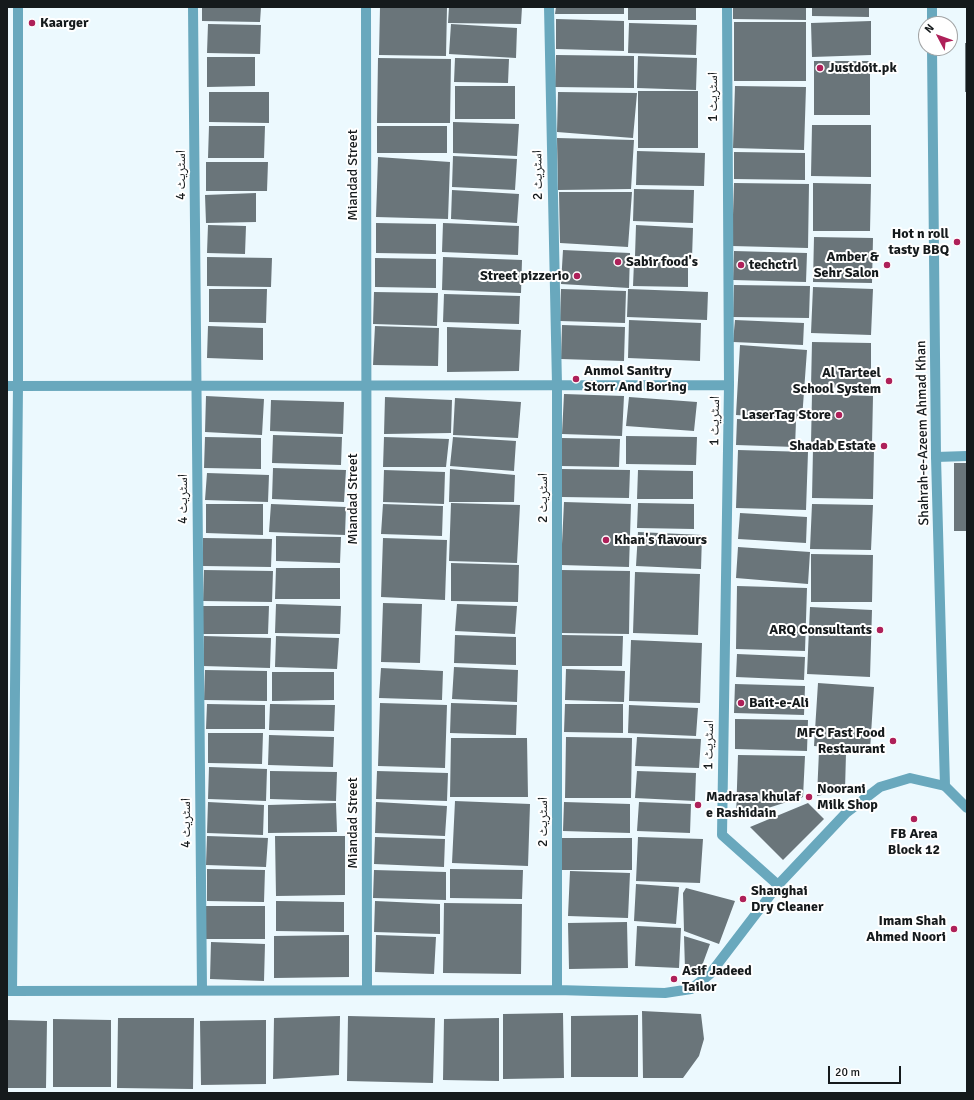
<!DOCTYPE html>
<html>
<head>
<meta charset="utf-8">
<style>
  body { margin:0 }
  #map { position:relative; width:974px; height:1100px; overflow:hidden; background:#ecf9fe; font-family:Signika,sans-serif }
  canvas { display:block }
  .frame { position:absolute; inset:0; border:8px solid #151a1c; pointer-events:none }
  .north { position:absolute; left:918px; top:16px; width:40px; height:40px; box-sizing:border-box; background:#fff; border:1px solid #a1a3a4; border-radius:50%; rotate:311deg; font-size:11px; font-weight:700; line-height:16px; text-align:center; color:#151a1c }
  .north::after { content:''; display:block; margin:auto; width:14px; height:18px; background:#ae2059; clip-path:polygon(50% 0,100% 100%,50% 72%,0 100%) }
  .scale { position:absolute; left:828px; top:1066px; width:73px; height:18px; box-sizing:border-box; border:2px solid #151a1c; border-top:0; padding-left:5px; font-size:12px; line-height:14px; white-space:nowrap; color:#151a1c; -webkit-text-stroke:3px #fff; paint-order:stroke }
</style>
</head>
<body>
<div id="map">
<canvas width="974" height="1100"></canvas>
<div class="frame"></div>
<div class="north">N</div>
<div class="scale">20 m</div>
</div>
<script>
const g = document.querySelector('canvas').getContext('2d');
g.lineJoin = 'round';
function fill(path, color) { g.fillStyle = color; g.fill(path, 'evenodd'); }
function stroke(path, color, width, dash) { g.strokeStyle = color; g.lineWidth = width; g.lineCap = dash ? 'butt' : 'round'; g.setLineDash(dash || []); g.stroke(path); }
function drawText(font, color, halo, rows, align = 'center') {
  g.font = font + ' Signika,"Noto Naskh Arabic",sans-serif'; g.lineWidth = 4; g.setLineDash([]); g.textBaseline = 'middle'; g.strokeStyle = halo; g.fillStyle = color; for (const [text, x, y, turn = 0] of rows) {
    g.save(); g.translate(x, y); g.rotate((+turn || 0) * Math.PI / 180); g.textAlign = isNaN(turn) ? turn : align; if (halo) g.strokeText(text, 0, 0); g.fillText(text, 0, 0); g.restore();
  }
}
const building = new Path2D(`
  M202,7H261L260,22L202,21Z
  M380,7H447L446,56L379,55Z
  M449,7H522L521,24L448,23Z
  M556,7H624V14H555Z
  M628,7H696V20H628Z
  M733,7H806V20L733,19Z
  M812,7H869V17L812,16Z
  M556,19L624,21V51L556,49Z
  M871,21V55L812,57L811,23Z
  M734,22H806V81H734Z
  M629,23L697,25L696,55L628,53Z
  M208,24L261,25L260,54L207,53Z
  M451,24L517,28L516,58L449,54Z
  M965,43H967V92H965Z
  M556,55L634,56V88L555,87Z
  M638,56L697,58L696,90L637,88Z
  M207,57H255V86L207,87Z
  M378,58L451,59L450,123H377Z
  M455,58L509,59L508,83L454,82Z
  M814,61H870V115H814Z
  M455,86H515V119H455Z
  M735,86L806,87L804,150L733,148Z
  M638,91H698V148H638Z
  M209,92H269V123L209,122Z
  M558,92L637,93L633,138L557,132Z
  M453,122L519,124L517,156L453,153Z
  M812,125H871V177L811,176Z
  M209,126H265L264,158H208Z
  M377,126H447V153H377Z
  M557,138L634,140L631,189L558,190Z
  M637,151L705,153L704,186L636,185Z
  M734,152L805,153V180L734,179Z
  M453,156L517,159L515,190L452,187Z
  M378,157L450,162L448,219L376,217Z
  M206,162H268L267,191H206Z
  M734,183L809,184L808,248L732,246Z
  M813,183L871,184L870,231H813Z
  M634,189L694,190L693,223L633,221Z
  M452,190L519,194L517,223L451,219Z
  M559,192H632L628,247L560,243Z
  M256,193V222L206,223L205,195Z
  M376,223L436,224V254L376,253Z
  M443,223L519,226L518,255L442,252Z
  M208,225L246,226L245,254L207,253Z
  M636,225L693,228L692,258L635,256Z
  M814,237L873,238L872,283L813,282Z
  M563,250L630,253L629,288L561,284Z
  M734,251L807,253L806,282L733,280Z
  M207,257L272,258L271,287L207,286Z
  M443,257L522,260L521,293L442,290Z
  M375,258L436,259V288L375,287Z
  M634,262H688V287L633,286Z
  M734,285L810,286L809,318L733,317Z
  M813,287L873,289L871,335L811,333Z
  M209,289H267L266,323L209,322Z
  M561,289L626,291L625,323L560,321Z
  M628,289L708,292L707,320L627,317Z
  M374,292L438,293L437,326L373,324Z
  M444,294L520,296L519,324L443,322Z
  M629,320L701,323L700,361L628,358Z
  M735,320L804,323L803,345L733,342Z
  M562,325L625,327L624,361L561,359Z
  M208,326L263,328V360L207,358Z
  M375,326L439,328L438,366L373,365Z
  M447,327L521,330L519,371L447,372Z
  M812,342L871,343V388L811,387Z
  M740,345L807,350L802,419L736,415Z
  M564,394L624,396L622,436L562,434Z
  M812,394L873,396L872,444L811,443Z
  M206,396L264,399L262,435L205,432Z
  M385,397L452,400L451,433L384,434Z
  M629,397L697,402L694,431L626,426Z
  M455,398L521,402L518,438L453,435Z
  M271,400L344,402L343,434L270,431Z
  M737,419L796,421L795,447L736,445Z
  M273,435L342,437L341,465L272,463Z
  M626,436L697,437L696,465L626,464Z
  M205,437L261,438V469L204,468Z
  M384,437L449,439L446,467H383Z
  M453,437L516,441L514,471L450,466Z
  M561,438L620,439L619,467L561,466Z
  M813,449H874L873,499L812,498Z
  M738,450L808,452L806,510L736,508Z
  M954,463H967V531H954Z
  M273,468L346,470L344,502L272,499Z
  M450,469L515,475L514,502H449Z
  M562,469L630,470L629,498L562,497Z
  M384,470L445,472L444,504L383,502Z
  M638,470L693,471V499H637Z
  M207,473L269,475L268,502L205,500Z
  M564,502L631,504L629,567L561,565Z
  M451,503L520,505L517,563L449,561Z
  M638,503L694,504V529L637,528Z
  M206,504H263V535L206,533Z
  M271,504L346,507L345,535L269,532Z
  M383,504L443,506L442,536L381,534Z
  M812,504L873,505L871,550L810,549Z
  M740,513L807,517L806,543L738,539Z
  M638,532L702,535L701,569L636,566Z
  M276,536L341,537L340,563L276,561Z
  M203,538L272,539L271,567L203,566Z
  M383,538L447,540L445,600L381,597Z
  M738,547L810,552L808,584L736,578Z
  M811,554L873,555L872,602H811Z
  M451,563L519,565L518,602L451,601Z
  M276,568H340V599H275Z
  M204,570L273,571L272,602L203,601Z
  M561,570L630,571L629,634L561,633Z
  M635,572L700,574L698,635L633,633Z
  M737,586L807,588L805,651L736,649Z
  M383,603L422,604L420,663L381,662Z
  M276,604L341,606L340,634L275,633Z
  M457,604L517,606L515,634L455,631Z
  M203,606H269L268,634H203Z
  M810,607L872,610L870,677L807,674Z
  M455,635L516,637V665L454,663Z
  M562,635L623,636L622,666H561Z
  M204,636L271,638L270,668L203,666Z
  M276,636L339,638L337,669L275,667Z
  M631,640L702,643L700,703L629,701Z
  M737,654L805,657L804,680L736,677Z
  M454,667L518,670L517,702L452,699Z
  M381,668L443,671L442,700L379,698Z
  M566,669L625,671L624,702L565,700Z
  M205,670L267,671V701L204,700Z
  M272,672H334V700L272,701Z
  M818,683L874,687L870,750L814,746Z
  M735,684L805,686L804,715L734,713Z
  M380,703L447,705L445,768L378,766Z
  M451,703L517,705L516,735L450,733Z
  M207,704L265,705V729H206Z
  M270,704L335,705L334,731L269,730Z
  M565,704H623V733L564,732Z
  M629,705L698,708L696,736L628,733Z
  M735,719L808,720L807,751L735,749Z
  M208,733H263L262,764L208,763Z
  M269,735L334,737L333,767L268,765Z
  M566,737L632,738L631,798H565Z
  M637,737L701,739L699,768L635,766Z
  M451,738H527L528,797H450Z
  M819,751L846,753L845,790L817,796Z
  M738,755L805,756L803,797L736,818Z
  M209,767L267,769L266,801L208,799Z
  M270,771L337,772L336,801L270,799Z
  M377,771L448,773L447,801L376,799Z
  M637,771L696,773L695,801L635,798Z
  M455,801L530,804L528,866L452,863Z
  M208,802L264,805L263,835L207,833Z
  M376,802L447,806L445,836L375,833Z
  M564,802L630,804V833L563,831Z
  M639,802L691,804L690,833L637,831Z
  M336,803L337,832L268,833V805Z
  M808,803L824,819L783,860L750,827Z
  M207,836L268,838L266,867L206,865Z
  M275,836H345V895L276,896Z
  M375,837L445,839L444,867L374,864Z
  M638,837L703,839L700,883L636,881Z
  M562,838H632V870H562Z
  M207,869L265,870L264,902L207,901Z
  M450,869L523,870L522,899L450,898Z
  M374,870L446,872V900L373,898Z
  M570,871L630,873L628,918L568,916Z
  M636,884L679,887L676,924L634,921Z
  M686,888L735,901L719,944L684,931L683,893Z
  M276,901L344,902V932L276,931Z
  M375,901L440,904V934L374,932Z
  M444,903L522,904L521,974L443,973Z
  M206,906H265V939H206Z
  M627,922L628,968L569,969L568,923Z
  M637,926L681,928L679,968L635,966Z
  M349,935V977L274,978V936Z
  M376,935L436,937L434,974L375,972Z
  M684,936L710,944L699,974L685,969Z
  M211,942L265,944L264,981L210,979Z
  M642,1011L701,1014L704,1039L699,1056L683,1078H643Z
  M563,1013L564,1078L503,1079V1014Z
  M638,1015V1077H571V1016Z
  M340,1016L339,1075L273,1079L274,1018Z
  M348,1016L435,1018L433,1083L347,1081Z
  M118,1018H194L193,1089L117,1088Z
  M499,1018V1081L443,1080L444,1019Z
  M53,1019L111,1020V1087H53Z
  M7,1020L47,1021L46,1088H7Z
  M266,1020V1084L201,1085L200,1021Z`);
const minor = new Path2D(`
  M193,7L202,990
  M366,7L367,990
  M549,7L557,385V990
  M727,7L729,385L722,835L778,885
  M7,386L729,385
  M936,457L967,456
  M7,991L557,990L665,993L691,989L710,974L778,885L846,813L880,787L910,778L945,786
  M12,991L18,386V7`);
const tertiary = new Path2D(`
  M932,7V24
  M932,48L936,457L945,786L967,808`);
const markers = [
  [32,23,4,"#ae2059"],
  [820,68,4,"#ae2059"],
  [957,242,4,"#ae2059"],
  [618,262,4,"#ae2059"],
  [741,265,4,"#ae2059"],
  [887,265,4,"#ae2059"],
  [577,276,4,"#ae2059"],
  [576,379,4,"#ae2059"],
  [889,381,4,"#ae2059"],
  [839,415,4,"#ae2059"],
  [884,446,4,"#ae2059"],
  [606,540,4,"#ae2059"],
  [880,630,4,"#ae2059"],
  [741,703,4,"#ae2059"],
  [893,741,4,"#ae2059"],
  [809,797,4,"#ae2059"],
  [698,805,4,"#ae2059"],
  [914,819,4,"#ae2059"],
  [743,899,4,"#ae2059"],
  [954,929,4,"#ae2059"],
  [674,979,4,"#ae2059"]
];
const poiNames = [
  ["Kaarger",40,23],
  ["Justdoit.pk",828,68],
  ["Hot n roll",949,234,"right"],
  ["tasty BBQ",949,250,"right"],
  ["Amber &",879,257,"right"],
  ["Sehr Salon",879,273,"right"],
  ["Sabir food's",626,262],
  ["techctrl",749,265],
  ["Street pizzerio",569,276,"right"],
  ["Anmol Sanitry",584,371],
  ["Storr And Boring",584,387],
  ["Al Tarteel",881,373,"right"],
  ["School System",881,389,"right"],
  ["LaserTag Store",831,415,"right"],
  ["Shadab Estate",876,446,"right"],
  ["Khan's flavours",614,540],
  ["ARQ Consultants",872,630,"right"],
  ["Bait-e-Ali",749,703],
  ["MFC Fast Food",885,733,"right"],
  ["Restaurant",885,749,"right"],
  ["Noorani",817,789],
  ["Milk Shop",817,805],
  ["Madrasa khulaf",706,797],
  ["e Rashidain",706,813],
  ["FB Area",914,834,"center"],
  ["Block 12",914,850,"center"],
  ["Shanghai",751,891],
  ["Dry Cleaner",751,907],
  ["Imam Shah",946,921,"right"],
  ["Ahmed Noori",946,937,"right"],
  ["Asif Jadeed",682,971],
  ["Tailor",682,987]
];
const streetNames = [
  ["اسٹریٹ 1",713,97,-90],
  ["اسٹریٹ 4",181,175,-90],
  ["Miandad Street",353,175,-90],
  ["اسٹریٹ 2",538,175,-91],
  ["اسٹریٹ 1",715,421,-89],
  ["Shahrah-e-Azeem Ahmad Khan",923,433,-91],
  ["اسٹریٹ 2",543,498,-90],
  ["اسٹریٹ 4",183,499,-90],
  ["Miandad Street",353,499,-90],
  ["اسٹریٹ 1",709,745,-89],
  ["اسٹریٹ 2",543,822,-90],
  ["اسٹریٹ 4",186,823,-90],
  ["Miandad Street",353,823,-90]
];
fill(building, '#6a757a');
stroke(minor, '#69a8bd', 10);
stroke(tertiary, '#69a8bd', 10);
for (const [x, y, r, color] of markers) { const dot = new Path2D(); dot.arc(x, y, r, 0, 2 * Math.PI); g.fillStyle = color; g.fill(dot); stroke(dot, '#fff', 1.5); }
drawText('bold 14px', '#151a1c', '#fff', poiNames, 'left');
drawText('14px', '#151a1c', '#fff', streetNames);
</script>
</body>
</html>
